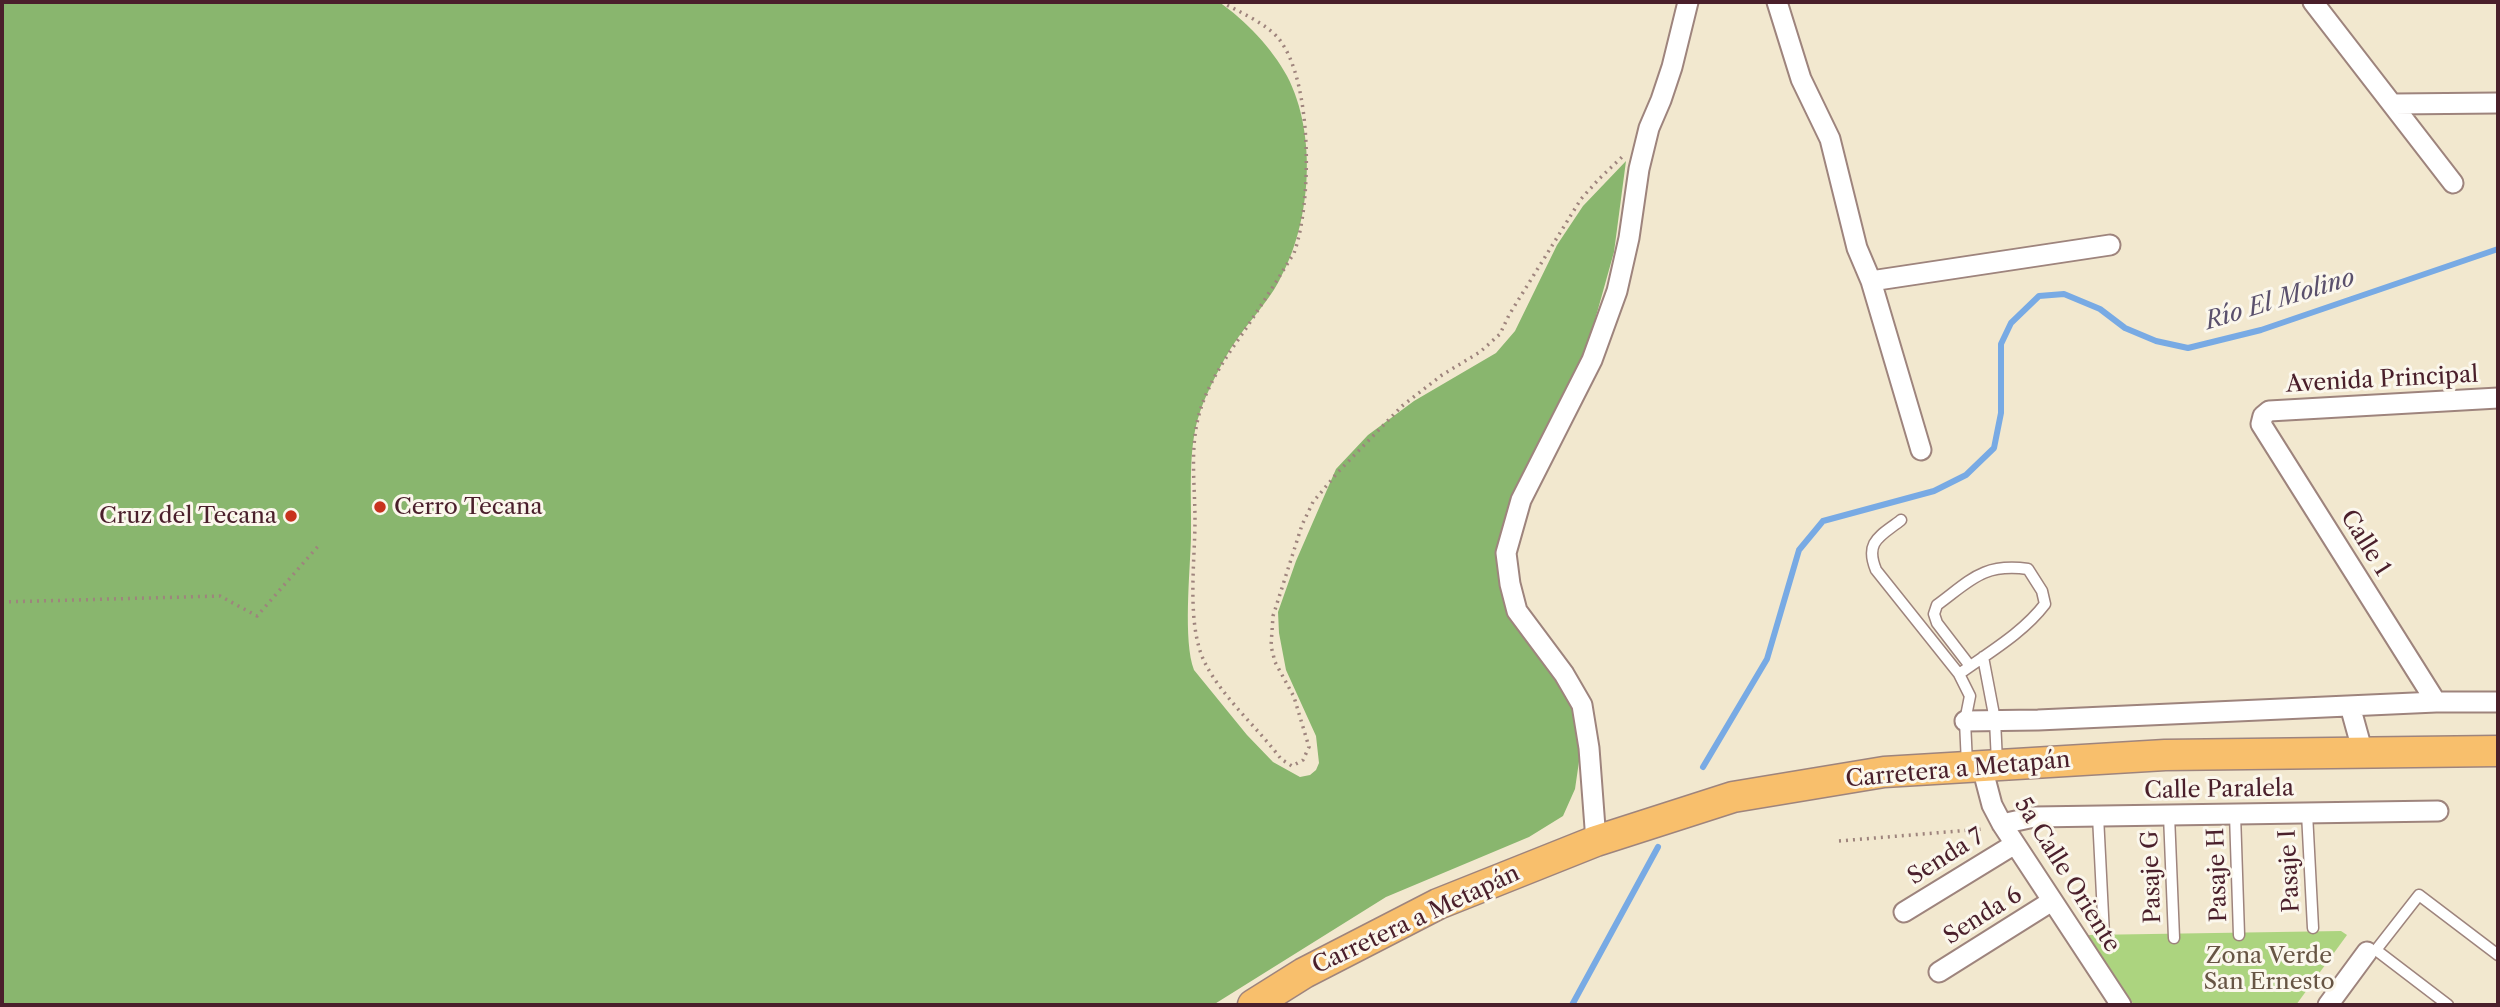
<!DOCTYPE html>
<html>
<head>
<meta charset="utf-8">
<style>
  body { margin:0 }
  #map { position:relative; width:2500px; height:1007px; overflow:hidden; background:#f2e8cf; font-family:"Libre Caslon Text",serif }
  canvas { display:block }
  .frame { position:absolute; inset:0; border:4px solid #4a1f2b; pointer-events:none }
</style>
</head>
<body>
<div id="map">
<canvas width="2500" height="1007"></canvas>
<div class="frame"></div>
</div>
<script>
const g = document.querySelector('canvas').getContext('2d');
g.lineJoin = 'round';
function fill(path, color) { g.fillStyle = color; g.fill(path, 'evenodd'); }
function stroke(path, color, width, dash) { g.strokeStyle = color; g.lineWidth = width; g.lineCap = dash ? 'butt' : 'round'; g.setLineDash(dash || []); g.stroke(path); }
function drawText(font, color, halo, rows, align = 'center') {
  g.font = font + ' "Libre Caslon Text",serif'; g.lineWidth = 6; g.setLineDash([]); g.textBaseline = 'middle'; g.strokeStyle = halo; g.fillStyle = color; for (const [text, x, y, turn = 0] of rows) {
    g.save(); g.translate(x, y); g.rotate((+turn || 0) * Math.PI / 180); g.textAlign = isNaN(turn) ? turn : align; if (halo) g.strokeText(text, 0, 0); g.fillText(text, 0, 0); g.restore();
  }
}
const green = new Path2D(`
  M2341,931L2347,935L2296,1005H2134L2088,935Z`);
const forest = new Path2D(`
  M2,2H1219C1245,20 1272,48 1287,76C1318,135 1311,224 1279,281C1267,304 1247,323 1233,345C1222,362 1206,394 1200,412C1187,448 1192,499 1191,538C1190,572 1183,641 1194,670L1247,735L1273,762L1300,777L1310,775L1316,770L1319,763L1316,736L1286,670L1279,633L1278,612L1296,561L1336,469L1368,435L1414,401L1496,353L1515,331L1557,245L1583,206L1626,161L1614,252L1593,327L1585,350L1523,478L1510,606L1522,636L1563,687L1575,707L1582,741L1575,789L1563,816L1529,837L1386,897L1213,1005H2Z`);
const stream = new Path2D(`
  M1703,767L1767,659L1799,550L1823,521L1934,491L1966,475L1994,448L2001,413V344L2011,323L2039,296L2064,294L2100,309L2125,328L2156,341L2188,348L2261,330L2498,249
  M1572,1005L1658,847`);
const path = new Path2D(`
  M1221,2C1238,11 1267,24 1279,39C1313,82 1312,204 1294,253C1278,279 1262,304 1245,330C1228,354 1210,380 1201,408C1189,444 1195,483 1195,520C1195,562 1186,625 1205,663C1222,697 1258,728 1281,759L1292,766L1303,760L1309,747L1294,697L1275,662L1271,646L1273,616L1302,525L1313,502L1338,472L1402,406L1442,375L1480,352L1500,334L1509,315L1581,199L1599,179L1623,156
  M2,602L220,596L257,616L320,544
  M1839,841L1983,829`);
const lane = new Path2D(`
  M1901,520C1881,536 1864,541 1876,570L1959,674L1970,696L1965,721L1967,764
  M1983,657L1995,720L1997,762
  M1959,674C1988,653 2023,633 2045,604L2042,591L2028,569C1983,563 1971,580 1937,605L1934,614L1937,623L1970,666
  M2307,813L2313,928
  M2235,814L2239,935
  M2169,815L2174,938
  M2098,816L2104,935
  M2376,950L2419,895L2498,955
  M2373,951L2376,950L2448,1005`);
const street = new Path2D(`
  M1777,2L1801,79L1830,139L1857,248L1871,281L1921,450
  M2313,2L2453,183
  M2394,104L2498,103
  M1871,281L2110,245
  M2436,702L2261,424L2263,416L2269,411L2498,398
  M2350,706L2363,753
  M1965,721L2038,720L2436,702H2498
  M1982,767L1992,805L2002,824L2121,1005
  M2002,824L2034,817L2438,811
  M1596,841L1589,748L1582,705L1564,674L1517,611L1510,584L1506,553L1521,500L1592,360L1617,291L1629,238L1639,169L1649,128L1661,100L1672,67L1688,2
  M1904,912L2015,844
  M1939,972L2052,901
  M2328,1005L2367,952`);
const primary = new Path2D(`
  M1253,1005L1304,973L1438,904L1596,841L1733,797L1884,772L2165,755L2498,751`);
const markers = [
  [380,507,7,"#c8321e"],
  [291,516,7,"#c8321e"]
];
const streetNames = [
  ["Avenida Principal",2382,380,-3],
  ["Calle 1",2365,543,58],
  ["Carretera a Metapán",1958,770,-5],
  ["Calle Paralela",2219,790,-1],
  ["Senda 7",1946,857,-32],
  ["Pasaje I",2290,871,-93],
  ["5a Calle Oriente",2067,875,58],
  ["Pasaje H",2218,875,-92],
  ["Pasaje G",2152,877,-92],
  ["Senda 6",1983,916,-32],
  ["Carretera a Metapán",1416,920,-25]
];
const poiNames = [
  ["Cerro Tecana",394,507],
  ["Cruz del Tecana",277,516,"right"]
];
const parkNames = [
  ["Zona Verde",2269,956],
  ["San Ernesto",2269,982]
];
const waterNames = [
  ["Río El Molino",2280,300,-17]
];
fill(green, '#acd47f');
fill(forest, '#89b66e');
stroke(stream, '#78aae4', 6);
stroke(lane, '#9e847d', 13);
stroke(street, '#9e847d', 23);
stroke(primary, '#9e847d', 33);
stroke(path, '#9e847d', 3.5, [2, 5]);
stroke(lane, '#fff', 10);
stroke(street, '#fff', 19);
stroke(primary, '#f8bf6c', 30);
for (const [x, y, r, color] of markers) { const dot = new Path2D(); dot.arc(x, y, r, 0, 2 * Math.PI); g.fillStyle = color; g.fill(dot); stroke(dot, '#fbf7ec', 2.5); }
drawText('23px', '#4a1f2b', '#fbf7ec', streetNames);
drawText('23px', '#4a1f2b', '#fbf7ec', poiNames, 'left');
drawText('23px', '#675544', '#fbf7ec', parkNames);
drawText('italic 24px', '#5a506c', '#fbf7ec', waterNames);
</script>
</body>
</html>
